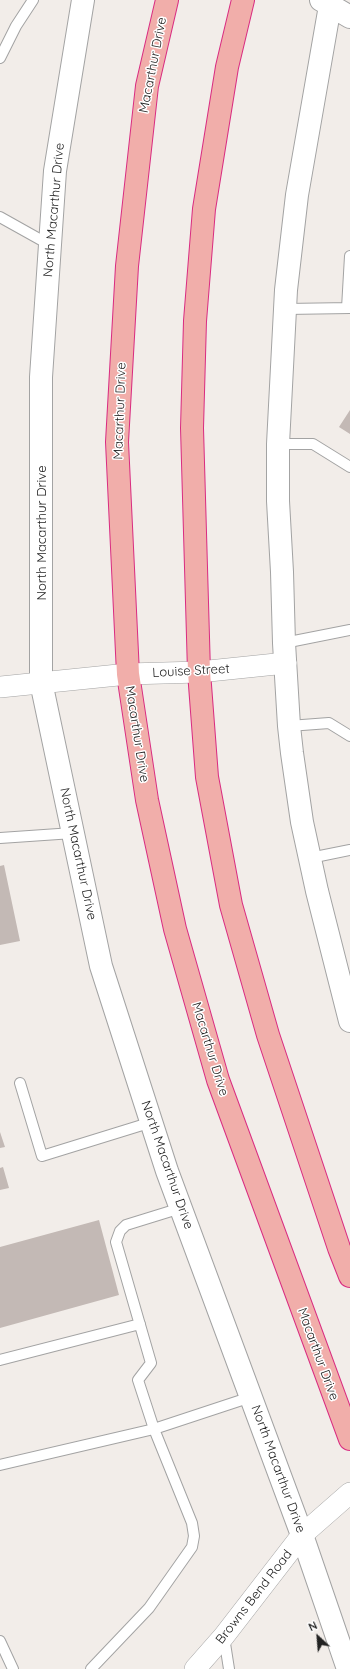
<!DOCTYPE html>
<html>
<head>
<meta charset="utf-8">
<style>
  body { margin:0 }
  #map { position:relative; width:350px; height:1669px; overflow:hidden; background:#f2ede9; font-family:Quicksand,sans-serif }
  canvas { display:block }
  .north { position:absolute; left:298px; top:1617px; width:40px; height:40px; -webkit-text-stroke:3px #fff; paint-order:stroke; rotate:334deg; font-size:11px; font-weight:700; line-height:16px; text-align:center; color:#222 }
  .north::after { content:''; display:block; margin:auto; width:14px; height:18px; background:#222; clip-path:polygon(50% 0,100% 100%,50% 72%,0 100%) }
</style>
</head>
<body>
<div id="map">
<canvas width="350" height="1669"></canvas>
<div class="north">N</div>
</div>
<script>
const g = document.querySelector('canvas').getContext('2d');
g.lineJoin = 'round';
function fill(path, color) { g.fillStyle = color; g.fill(path, 'evenodd'); }
function stroke(path, color, width, dash) { g.strokeStyle = color; g.lineWidth = width; g.lineCap = dash ? 'butt' : 'round'; g.setLineDash(dash || []); g.stroke(path); }
function drawText(font, color, halo, rows, align = 'center') {
  g.font = font + ' Quicksand,sans-serif'; g.lineWidth = 3; g.setLineDash([]); g.textBaseline = 'middle'; g.strokeStyle = halo; g.fillStyle = color; for (const [text, x, y, turn = 0] of rows) {
    g.save(); g.translate(x, y); g.rotate((+turn || 0) * Math.PI / 180); g.textAlign = isNaN(turn) ? turn : align; if (halo) g.strokeText(text, 0, 0); g.fillText(text, 0, 0); g.restore();
  }
}
const building = new Path2D(`
  M350,410V434L339,427Z
  M4,865L20,941L0,945V866Z
  M0,1132L5,1147L0,1148Z
  M3,1167L9,1188L0,1190V1168Z
  M99,1220L119,1295L0,1328V1247Z`);
const service = new Path2D(`
  M0,58L16,26L33,0
  M0,217L50,245
  M347,308L350,256
  M286,309L350,308
  M278,444H313L350,467
  M284,643L350,630
  M289,726L329,723L350,736
  M0,838L73,833
  M310,858L350,850
  M20,1083L42,1156L152,1122
  M0,1360L140,1324
  M0,1465L154,1429L251,1397
  M224,1637L229,1669
  M0,1641L13,1669
  M91,1669L149,1608L192,1547L194,1536L192,1523L154,1429L138,1380L151,1363L116,1242L120,1231L126,1225L181,1208`);
const minor = new Path2D(`
  M0,687L128,674L199,672L286,663
  M195,1669L224,1636L302,1535L350,1493`);
const tertiary = new Path2D(`
  M83,0L55,171L41,377V682L101,966L167,1171L302,1535L348,1669
  M321,0L350,17
  M331,0L297,195L286,290L278,444V501L282,572L284,643L289,726L292,753L302,822L317,891L350,1021`);
const trunk = new Path2D(`
  M167,0L147,86L127,266L117,442L128,674L147,800L175,929L218,1080L350,1439
  M243,0L227,67L204,209L195,321L192,428L199,672L207,777L231,905L268,1035L339,1248L350,1276`);
const streetNames = [
  ["Macarthur Drive",153,65,-79],
  ["North Macarthur Drive",54,210,-85],
  ["Macarthur Drive",120,411,-88],
  ["North Macarthur Drive",42,533,-90],
  ["Louise Street",191,671,-3],
  ["Macarthur Drive",137,734,81],
  ["North Macarthur Drive",78,854,78],
  ["Macarthur Drive",210,1049,73],
  ["North Macarthur Drive",167,1165,71],
  ["Macarthur Drive",318,1354,70],
  ["North Macarthur Drive",278,1469,70],
  ["Browns Bend Road",254,1597,-52]
];
fill(building, '#c3b9b5');
stroke(service, '#a3a3a3', 12);
stroke(minor, '#a3a3a3', 22);
stroke(tertiary, '#a3a3a3', 24);
stroke(trunk, '#d92c81', 24);
stroke(service, '#fff', 10);
stroke(minor, '#fff', 21);
stroke(tertiary, '#fff', 22);
stroke(trunk, '#f1aeaa', 22);
drawText('13px', '#222', '#fff', streetNames);
</script>
</body>
</html>
